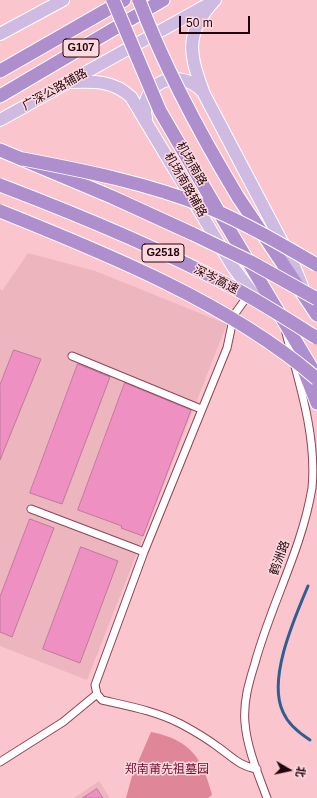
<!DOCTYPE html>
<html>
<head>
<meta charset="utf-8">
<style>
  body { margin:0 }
  #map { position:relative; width:317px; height:798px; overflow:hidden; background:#fbc5ce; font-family:Arial,"Noto Sans SC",sans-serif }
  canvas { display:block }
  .north { position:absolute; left:269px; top:750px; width:40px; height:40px; -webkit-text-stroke:3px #fdd8de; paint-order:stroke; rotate:99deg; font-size:11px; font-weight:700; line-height:16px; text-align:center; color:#21050c }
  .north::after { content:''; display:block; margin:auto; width:14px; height:18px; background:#21050c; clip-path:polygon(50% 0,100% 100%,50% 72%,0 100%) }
  .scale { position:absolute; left:179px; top:16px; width:71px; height:18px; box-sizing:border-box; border:2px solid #21050c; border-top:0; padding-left:5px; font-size:12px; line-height:14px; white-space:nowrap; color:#21050c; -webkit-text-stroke:3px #fdd8de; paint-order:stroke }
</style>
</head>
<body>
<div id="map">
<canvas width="317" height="798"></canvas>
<div class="north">北</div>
<div class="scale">50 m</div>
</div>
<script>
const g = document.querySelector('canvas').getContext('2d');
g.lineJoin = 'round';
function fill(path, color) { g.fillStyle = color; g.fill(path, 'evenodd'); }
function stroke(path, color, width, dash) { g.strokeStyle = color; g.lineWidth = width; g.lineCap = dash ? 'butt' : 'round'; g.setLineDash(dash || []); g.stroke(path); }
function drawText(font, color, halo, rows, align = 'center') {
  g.font = font + ' Arial,"Noto Sans SC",sans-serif'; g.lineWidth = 3; g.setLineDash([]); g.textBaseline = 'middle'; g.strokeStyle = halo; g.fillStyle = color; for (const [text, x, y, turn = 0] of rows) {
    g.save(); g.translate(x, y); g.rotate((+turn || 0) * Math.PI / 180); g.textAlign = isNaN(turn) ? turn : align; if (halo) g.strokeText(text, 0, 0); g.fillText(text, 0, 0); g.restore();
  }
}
const built = new Path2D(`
  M28,253L95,271L227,324L87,680L0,646V289L2,291Z
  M99,781L110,798H74Z`);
const green = new Path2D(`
  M151,732C191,740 202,758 212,795L208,798H126L132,776Z`);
const stream = new Path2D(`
  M308,586C295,617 267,679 283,712C288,724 299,733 310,740`);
const building = new Path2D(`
  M14,350L41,359L0,460V385Z
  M78,364L110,377L62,504L30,493Z
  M125,383L191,410L143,536L121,528L122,526L78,510Z
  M30,519L54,528L12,637L0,632V597Z
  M81,547L118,561L80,663L43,649Z
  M97,789L103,798H83Z`);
const street = new Path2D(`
  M249,294L234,315L227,348L144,552L95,685L97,694L102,700C128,706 156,711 181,724C194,731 206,738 218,747C231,756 239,766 257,769
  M72,356L201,409
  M31,509L144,552
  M0,762L63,722L97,694
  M267,798C258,774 247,748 245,723C243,702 249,682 255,663C271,604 302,549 312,488C317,437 299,382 286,333`);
const primary = new Path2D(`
  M215,0C184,33 189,54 204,94L292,261L302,286
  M0,34L63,0
  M69,82C93,81 113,80 131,97L233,267L251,291L261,301
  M146,118C138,83 178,66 202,91
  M0,120L207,5`);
const highway = new Path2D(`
  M0,71L124,0
  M0,96L163,0
  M0,150L112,197L193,234
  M238,197L317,315
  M217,209L317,377
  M302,365L317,403`);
const highwayBridge = new Path2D(`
  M113,0L160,111L217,209
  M139,0C165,69 200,134 238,197
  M23,159C85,171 147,183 207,207C245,223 281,244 317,265
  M0,185C79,215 159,248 234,288C262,303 290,321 317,338
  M0,211C105,253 231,304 317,379
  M193,234L251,262L317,299`);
const shields = [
  [81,48,36],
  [163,253,42]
];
const shieldNames = [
  ["G107",81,48],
  ["G2518",163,253]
];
const streetNames = [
  ["广深公路辅路",55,90,-29],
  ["机场南路",191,164,60],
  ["机场南路辅路",185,185,60],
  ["深岑高速",216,280,27],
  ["鹤洲路",280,558,-70]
];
const parkNames = [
  ["郑南莆先祖墓园",167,770]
];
fill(built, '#edb5be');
fill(green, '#df8798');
stroke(stream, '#2e5f90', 3);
fill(building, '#ef90c2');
stroke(building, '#c1789e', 1);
stroke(street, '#8f4455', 9);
stroke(primary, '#fff', 14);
stroke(highway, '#fff', 15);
stroke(street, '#fff', 7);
stroke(primary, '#cfbbe2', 12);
stroke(highway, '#af8ece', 13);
stroke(highwayBridge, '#fff', 15, []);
stroke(highwayBridge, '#af8ece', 13);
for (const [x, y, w] of shields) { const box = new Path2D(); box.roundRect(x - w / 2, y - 9, w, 18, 3); g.fillStyle = '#fdd8de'; g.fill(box); stroke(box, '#21050c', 1); }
drawText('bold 11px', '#21050c', null, shieldNames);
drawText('12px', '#21050c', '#fdd8de', streetNames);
drawText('12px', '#6e1030', '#fdd8de', parkNames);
</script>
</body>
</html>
